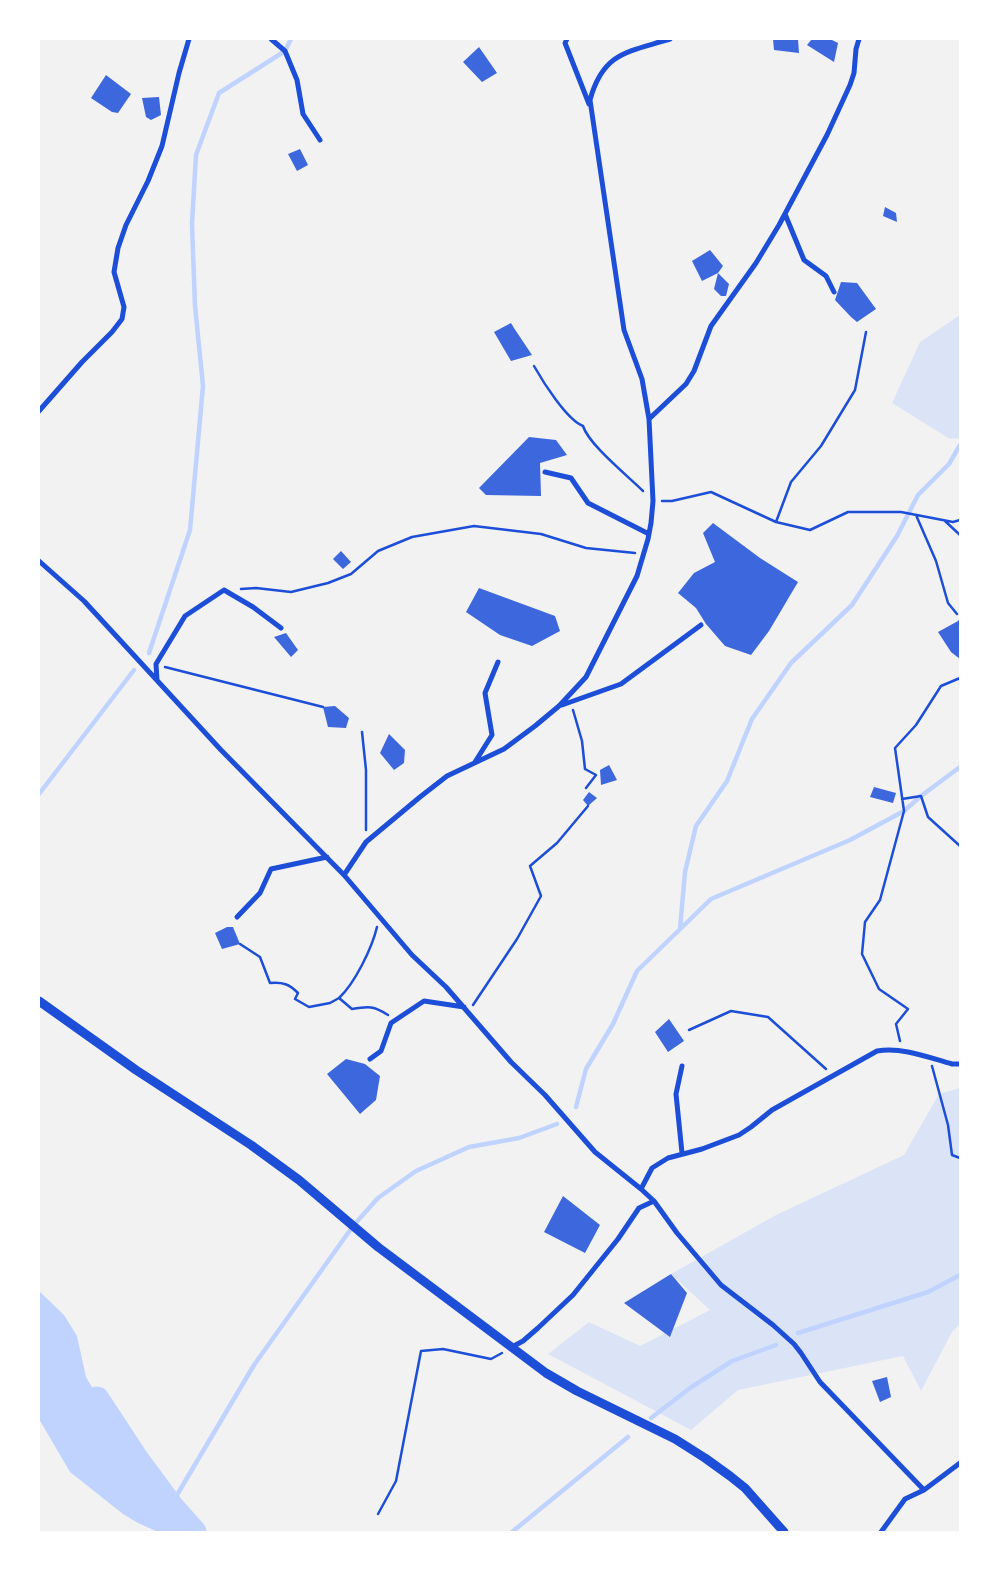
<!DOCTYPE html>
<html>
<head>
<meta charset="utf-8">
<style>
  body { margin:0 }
  #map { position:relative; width:999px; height:1571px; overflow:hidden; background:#f2f2f2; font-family:Raleway,sans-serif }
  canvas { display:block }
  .frame { position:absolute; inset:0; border:40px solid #fff; pointer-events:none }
</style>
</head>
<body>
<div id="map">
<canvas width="999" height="1571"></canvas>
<div class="frame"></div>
</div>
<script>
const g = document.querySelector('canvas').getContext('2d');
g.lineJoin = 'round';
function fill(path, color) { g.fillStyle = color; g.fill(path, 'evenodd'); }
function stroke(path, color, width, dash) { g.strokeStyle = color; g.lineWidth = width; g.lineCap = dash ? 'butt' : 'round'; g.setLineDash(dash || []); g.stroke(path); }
const green = new Path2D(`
  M960,315V438L950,439L892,403L920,342Z
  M960,1088V1324L952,1332L921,1391L903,1356L738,1390L691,1430L548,1354L589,1322L640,1346L710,1310L671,1274L776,1215L904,1155L939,1094Z`);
const water = new Path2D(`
  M39,1291L64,1315L77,1336L86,1377L126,1445L169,1486L183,1502L194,1520L197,1532H158L138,1523L123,1514L70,1472L39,1419Z`);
const stream = new Path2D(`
  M149,653L190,530L203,386L195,306L192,224L196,155L219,93L285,51L291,39
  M39,794L134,670
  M680,929L685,872L696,826L727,781L752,719L791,663L852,605L897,536L918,495L949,464L960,445
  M576,1107L586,1069L613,1024L637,971L711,899L850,840L904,811L921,796L960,767
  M798,1333L928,1292L960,1275
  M651,1418L690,1388L732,1361L776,1345
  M174,1500L254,1365L353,1226L378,1198L416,1171L469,1147L519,1138L557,1124
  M512,1532L628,1437`);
const river = new Path2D(`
  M97,1399L137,1460L171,1506L194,1532`);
const building = new Path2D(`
  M773,39H798L799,53L774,50Z
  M812,39H830L838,43L834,62L807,45Z
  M479,47L497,73L482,82L463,62Z
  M106,75L131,94L118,113L112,112L91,98Z
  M159,97L161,115L151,120L146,117L142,98Z
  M300,149L308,165L297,171L288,154Z
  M885,207L896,213L897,222L883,216Z
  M710,250L723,266L718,273L702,281L692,261Z
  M718,273L729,284L726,296H721L714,289Z
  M841,282L857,283L876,309L857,322L851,317L835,300Z
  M511,323L514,328L532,355L511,361L494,332Z
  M529,437L556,440L567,455L540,463L541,496L486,495L479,488Z
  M713,523L760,558L798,582L769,631L751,655L725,646L706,624L696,608L678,593L694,573L715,562L703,533Z
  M341,551L351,562L343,569L333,559Z
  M479,588L555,616L560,631L532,646L500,635L466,612Z
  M960,618V659L951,652L938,632L958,621Z
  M286,633L298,650L291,657L274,637Z
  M335,706L349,718L346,728L328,727L323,707Z
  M389,734L405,750L404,763L394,770L380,753Z
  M609,765L617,780L601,785L600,770Z
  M874,787L896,793L893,803L870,797Z
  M589,792L597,798L588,806L583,800Z
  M227,927H233L240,944L222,949L215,933Z
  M669,1019L684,1041L668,1052L655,1032Z
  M346,1059L365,1064L380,1076L376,1100L360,1114L327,1074Z
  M563,1196L600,1225L585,1253L544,1232Z
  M671,1274L687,1293L670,1337L624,1303Z
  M887,1377L891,1397L880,1402L872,1381Z`);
const path = new Path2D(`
  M534,366C543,382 567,420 583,426C589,445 628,476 643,491
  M662,501H672L711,492L776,522L791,482L821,446L855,390L866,332
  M916,515L936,561L948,603L957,614
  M945,521L960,535
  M776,522L810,530L848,512H901L953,522L960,520
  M241,589L256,588L291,592L328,583L351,574L378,551L412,537L474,526L541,534L586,548L635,553
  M165,667L323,707
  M573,710L582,741L585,769L596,775L586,788
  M362,732L366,770V830
  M902,799L921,796L928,817L960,846
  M377,927C372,948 355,983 339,998L352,1009C369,1006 374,1006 388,1015
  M240,944L260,957L270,983C283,982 289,984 298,993L295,999L309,1007L330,1003L339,998
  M473,1005L517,939L541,896L530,866L557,843L588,806
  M689,1030L731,1011L768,1017L826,1069
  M900,1041L896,1024L908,1009L879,989L862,954L865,922L880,900L904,811L895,748L916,725L941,686L960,678
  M932,1066L948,1125L952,1155L960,1158
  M378,1514L396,1481L421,1351L443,1349L491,1359L502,1353`);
const minor = new Path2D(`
  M271,39L285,51L297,80L303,114L320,140
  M567,39L565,43L589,104
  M785,214L804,260L826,276L834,292
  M39,411L82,362L112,332L122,319L124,307L114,272L118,248L126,225L148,181L162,146L179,73L189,39
  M649,419L686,384L694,371L711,326L756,263L779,225L827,135L850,85L854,73L856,49L859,39
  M545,472L571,478L588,503L649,534
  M39,561L84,601L221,750L344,875L412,955L446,987L511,1062L545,1095L595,1152L641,1189L654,1201L677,1233L721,1285L773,1325L794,1344L801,1353L820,1382L924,1490
  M157,680L156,664L185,616L224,590L253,607L281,628
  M562,705L621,684L701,625
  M475,762L492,735L485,693L498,662
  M344,875L366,842L420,797L447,776L504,749L535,726L559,706L586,677L637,576L648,539L651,523L653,501L649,419L642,379L624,330L590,100C603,52 628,52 670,39
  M237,917L260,893L271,869L327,857
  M370,1059L381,1051L391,1023L424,1001L464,1007
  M682,1153L676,1094L682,1066
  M641,1189L652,1168L668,1158L702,1149L739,1135L751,1127L772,1110L877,1051C903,1047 927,1057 952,1064H960
  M512,1347L523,1341L538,1328L573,1295L618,1239L639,1208L654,1201
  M881,1532L905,1499L924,1490L960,1463`);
const tertiary = new Path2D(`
  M39,1001L136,1070L251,1145L299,1180L378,1247L546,1373L577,1391L675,1439L705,1458L730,1476L745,1488L784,1532`);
fill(green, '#dbe4f7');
fill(water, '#bfd3fe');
stroke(stream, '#bfd3fe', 4.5);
stroke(river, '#bfd3fe', 25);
fill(building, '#3d67dc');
stroke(path, '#1d4ed8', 2.5);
stroke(minor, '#1d4ed8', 5);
stroke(tertiary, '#1d4ed8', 9);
</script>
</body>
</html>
